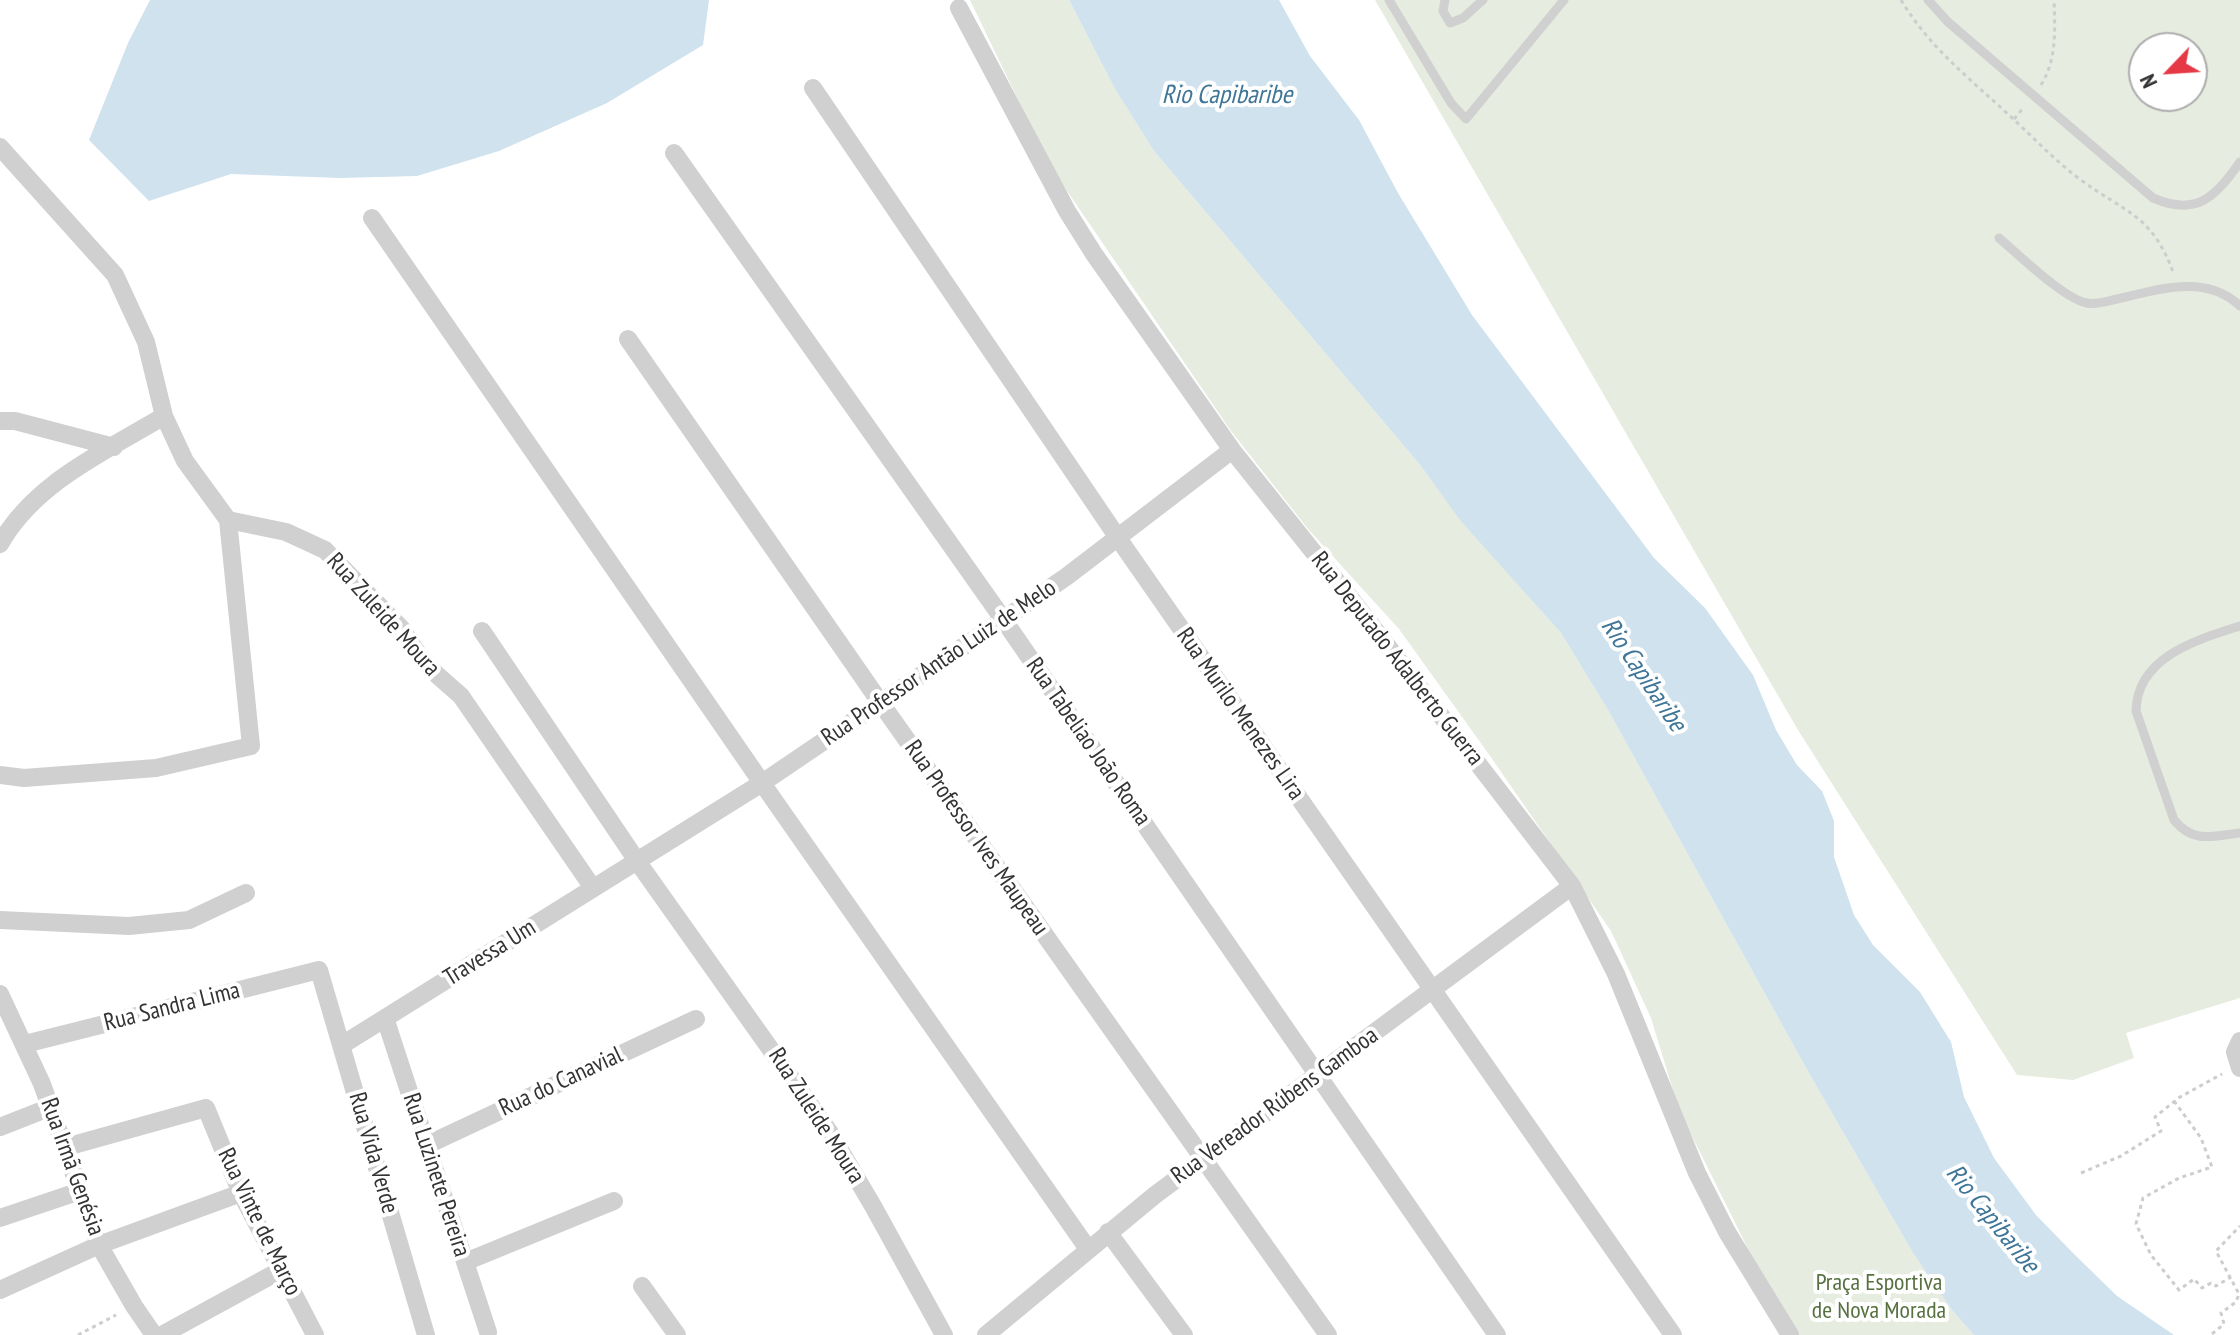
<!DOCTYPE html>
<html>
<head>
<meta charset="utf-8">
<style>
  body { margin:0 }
  #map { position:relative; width:2240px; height:1335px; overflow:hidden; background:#fff; font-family:"PT Sans Narrow",sans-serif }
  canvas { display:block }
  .north { position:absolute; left:2128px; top:32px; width:80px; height:80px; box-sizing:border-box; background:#fff; border:2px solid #adadad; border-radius:50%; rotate:245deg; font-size:22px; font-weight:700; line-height:32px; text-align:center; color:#333 }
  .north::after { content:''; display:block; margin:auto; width:28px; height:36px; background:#e63946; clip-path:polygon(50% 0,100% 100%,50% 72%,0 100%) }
</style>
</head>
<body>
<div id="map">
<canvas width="2240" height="1335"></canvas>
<div class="north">N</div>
</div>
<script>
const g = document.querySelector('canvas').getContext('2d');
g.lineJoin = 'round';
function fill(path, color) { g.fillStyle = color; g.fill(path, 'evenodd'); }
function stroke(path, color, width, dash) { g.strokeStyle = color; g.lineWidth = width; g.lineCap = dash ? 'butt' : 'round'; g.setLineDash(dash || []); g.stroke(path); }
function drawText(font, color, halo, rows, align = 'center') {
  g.font = font + ' "PT Sans Narrow",sans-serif'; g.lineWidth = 8; g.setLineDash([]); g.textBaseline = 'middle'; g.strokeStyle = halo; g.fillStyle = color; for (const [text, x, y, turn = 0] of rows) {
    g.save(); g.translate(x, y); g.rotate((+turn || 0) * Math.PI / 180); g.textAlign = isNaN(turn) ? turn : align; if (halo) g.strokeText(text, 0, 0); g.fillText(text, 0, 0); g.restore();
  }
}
const green = new Path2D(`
  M970,0H1069L1115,89L1154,151L1421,466L1461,520L1561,633L1608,710L1806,1068L1913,1253L1951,1309L1974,1335H1791L1679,1110L1651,1018L1611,931L1488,753L1399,629L1308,529L1231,431L1050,166Z
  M1375,0H2240V998L2126,1033L2134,1058L2073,1080L2017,1075L1798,730ZM2144,48H2192V96H2144Z`);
const water = new Path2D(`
  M150,0H709L703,45L607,103L499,151L417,176L340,178L231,174L149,201L89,140L128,43Z
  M1069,0H1279L1310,56L1359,120L1398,193L1472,315L1654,558L1705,608L1753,675L1776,730L1797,765L1822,791L1834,821V857L1854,915L1873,945L1920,992L1951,1042L1964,1097L1994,1158L2036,1215L2074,1254L2117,1296L2174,1335H1974L1951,1309L1913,1253L1806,1068L1608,710L1561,633L1460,520L1421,466L1154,151L1115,89Z`);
const path = new Path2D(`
  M1901,0C1930,48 1968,77 2009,115C2033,137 2055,161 2081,180C2126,213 2152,215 2173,272
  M2041,85C2057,59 2055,30 2054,0
  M2014,119L2024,107
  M2174,1101L2201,1138L2212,1167L2179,1178L2143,1198L2136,1224L2151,1255L2179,1290L2194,1279L2202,1288L2211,1283L2216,1286L2231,1277
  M2081,1173L2121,1156L2161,1131L2155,1117L2180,1097L2222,1074
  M2212,1334L2224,1324L2221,1313L2236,1302L2239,1294L2216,1251L2240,1226
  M78,1335L116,1315`);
const service = new Path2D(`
  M1389,0L1451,103L1466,119L1564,0
  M1445,0L1443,11L1450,23L1463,18L1483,0
  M1928,0L1948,22L2153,198C2197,217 2215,197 2240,162
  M1999,238C2019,255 2064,299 2087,303C2097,305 2108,301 2117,299C2158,290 2205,273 2240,306
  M2240,626C2196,640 2137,657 2136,711L2174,820C2194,844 2212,836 2240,833`);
const minor = new Path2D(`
  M959,8L1067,211L1094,254L1232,450L1359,609L1572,886L1616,974L1697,1173L1727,1232L1790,1335
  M813,88L1118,538L1673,1335
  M0,147L115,275L146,342L164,416L185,461L228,520L286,532L325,550L401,628L418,654L436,674L461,696L593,888
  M674,153L1003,619L1497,1335
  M372,218L762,783L1088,1249
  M628,339L880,702L1328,1335
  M0,421H15L114,447
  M0,544C35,482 106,451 164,416
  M482,631L637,861L830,1133L873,1206L944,1335
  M0,775L24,778L156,768L251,746L228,520
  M0,920L129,926L189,920L246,893
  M0,994L42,1084L99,1245L134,1306L154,1335
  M385,1018L488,1332
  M2240,1041L2235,1052L2240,1068
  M25,1044L319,970L426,1335
  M342,1045L762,783L1066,577L1232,450
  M0,1127L51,1107
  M427,1145L696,1019
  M66,1147L206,1108L241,1193L315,1335
  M0,1218L80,1191
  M1108,1232L1184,1335
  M465,1262L614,1201
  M642,1286L677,1335
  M0,1290L99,1245L241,1193
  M162,1335L281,1270
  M986,1335L1155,1195L1572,886`);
const streetNames = [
  ["Rua Zuleide Moura",383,615,48],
  ["Rua Deputado Adalberto Guerra",1397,659,52],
  ["Rua Professor Antão Luiz de Melo",939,663,-34],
  ["Rua Murilo Menezes Lira",1240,714,55],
  ["Rua Tabeliao João Roma",1088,742,55],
  ["Rua Professor Ives Maupeau",976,838,55],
  ["Travessa Um",490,953,-32],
  ["Rua Sandra Lima",172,1007,-14],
  ["Rua do Canavial",561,1082,-25],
  ["Rua Vereador Rúbens Gamboa",1275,1106,-36],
  ["Rua Zuleide Moura",816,1116,57],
  ["Rua Vida Verde",373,1153,74],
  ["Rua Irmã Genésia",72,1167,70],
  ["Rua Luzinete Pereira",436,1175,72],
  ["Rua Vinte de Março",259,1222,64]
];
const parkNames = [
  ["Praça Esportiva",1879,1283],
  ["de Nova Morada",1879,1311]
];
const waterNames = [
  ["Rio Capibaribe",1227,96],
  ["Rio Capibaribe",1643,675,56],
  ["Rio Capibaribe",1992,1219,51]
];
fill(green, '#e6ecdf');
fill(water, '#cfe2ee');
stroke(path, '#cdcdcd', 3, [4, 4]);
stroke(service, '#d0d0d0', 9);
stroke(minor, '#d0d0d0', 18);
drawText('24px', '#333', '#fff', streetNames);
drawText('24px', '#56703f', '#fff', parkNames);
drawText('italic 26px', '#3f7597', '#fff', waterNames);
</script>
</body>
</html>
